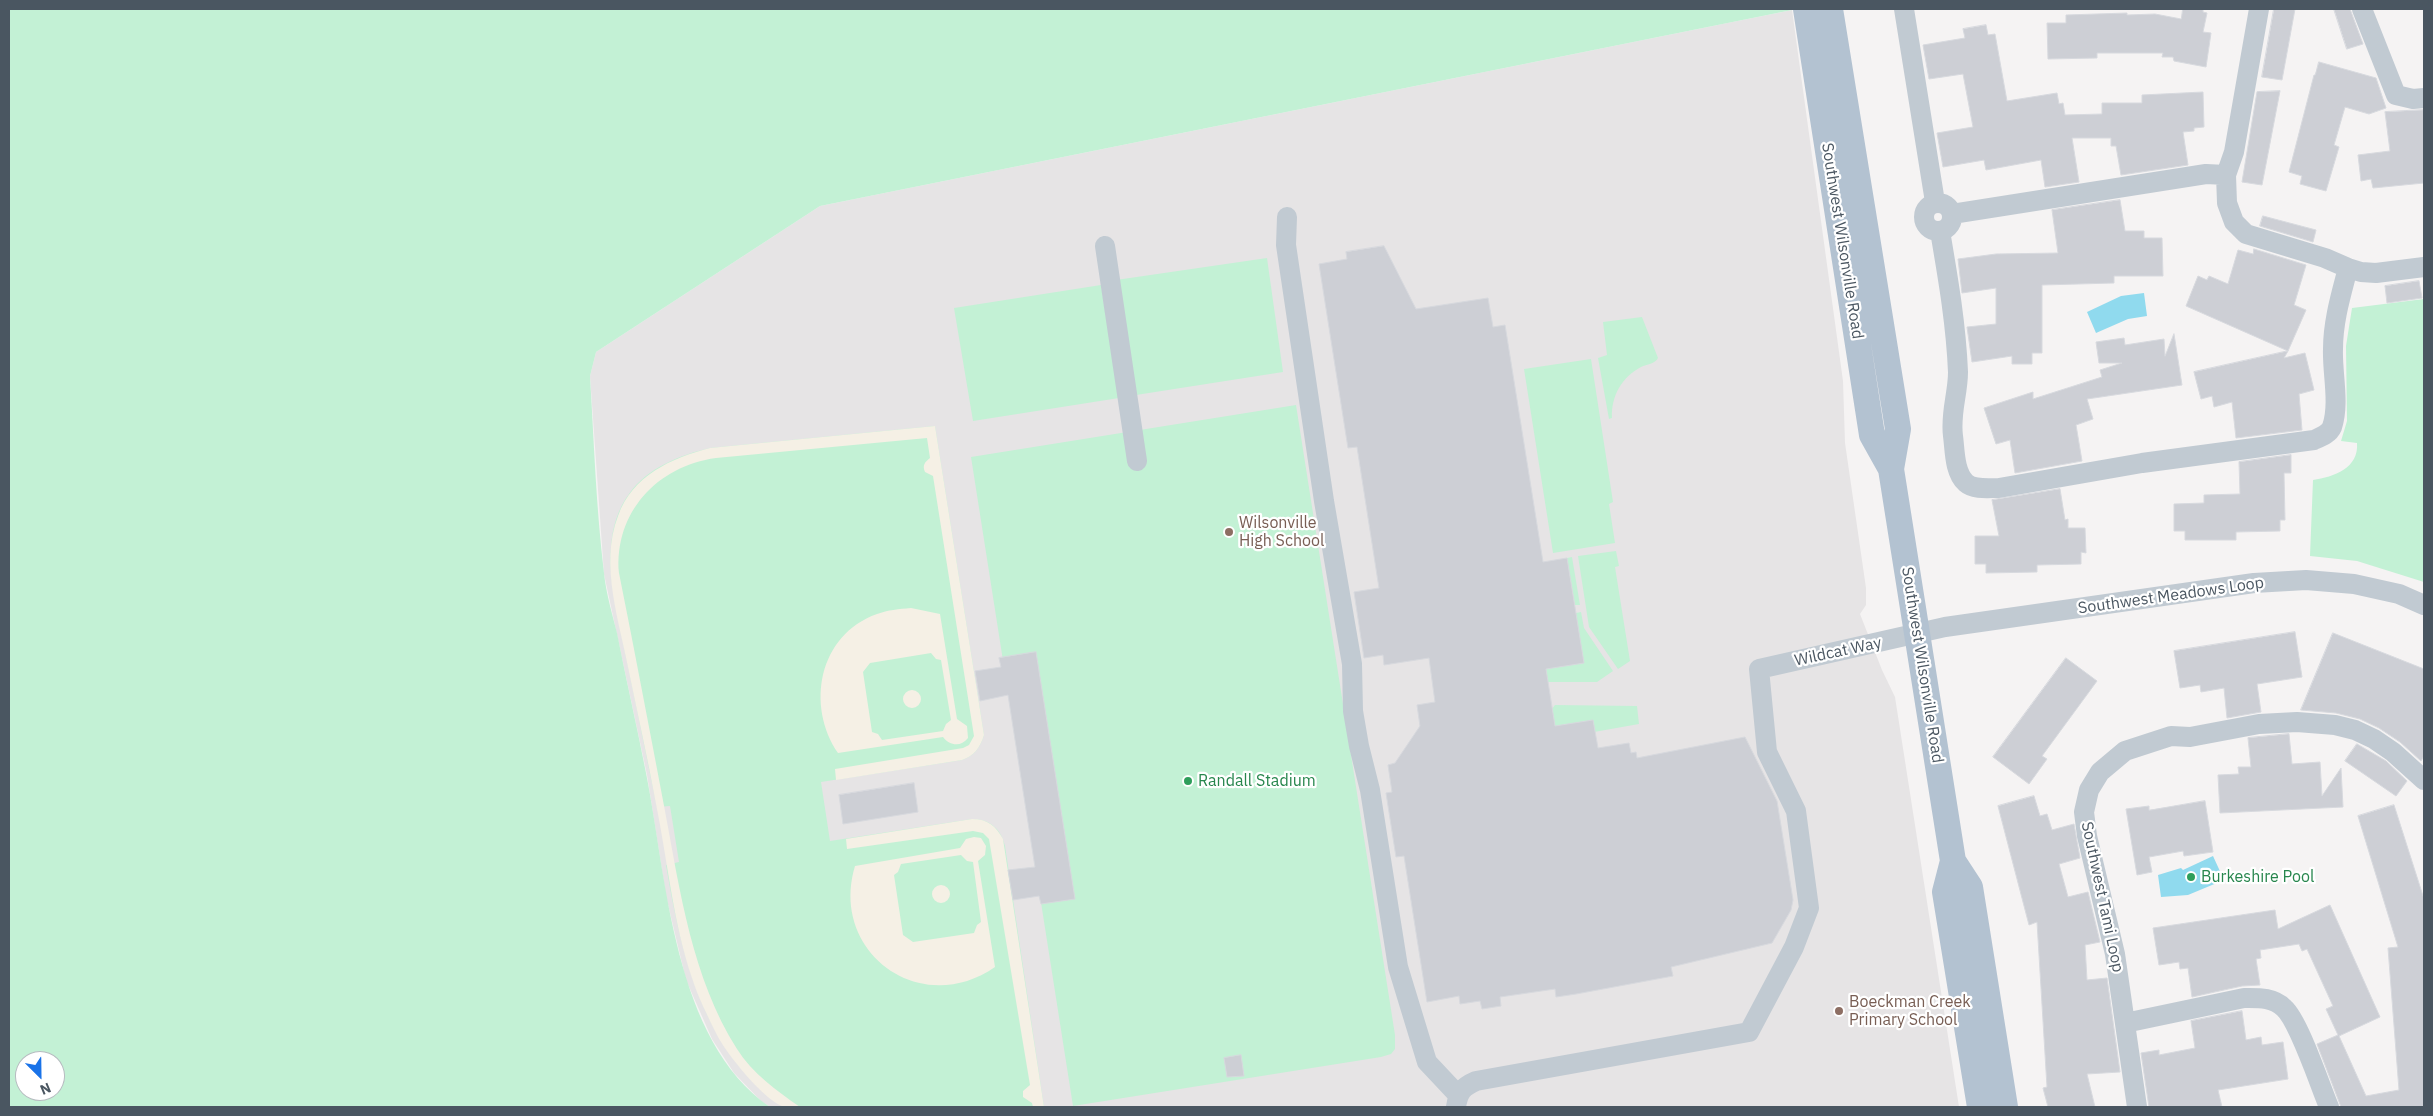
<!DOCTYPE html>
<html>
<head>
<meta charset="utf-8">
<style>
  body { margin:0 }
  #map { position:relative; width:2433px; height:1116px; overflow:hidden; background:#f5f3f3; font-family:"IBM Plex Sans",sans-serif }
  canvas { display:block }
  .frame { position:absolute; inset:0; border:10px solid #4a5661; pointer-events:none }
  .north { position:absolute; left:15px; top:1051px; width:50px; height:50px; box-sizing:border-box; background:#fff; border:1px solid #b7bbc0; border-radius:50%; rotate:157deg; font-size:14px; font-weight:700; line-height:20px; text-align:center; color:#4a5661 }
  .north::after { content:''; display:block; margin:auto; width:18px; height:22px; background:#1a73e8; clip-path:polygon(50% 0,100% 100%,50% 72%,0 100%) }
</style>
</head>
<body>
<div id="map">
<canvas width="2433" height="1116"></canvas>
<div class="frame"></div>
<div class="north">N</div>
</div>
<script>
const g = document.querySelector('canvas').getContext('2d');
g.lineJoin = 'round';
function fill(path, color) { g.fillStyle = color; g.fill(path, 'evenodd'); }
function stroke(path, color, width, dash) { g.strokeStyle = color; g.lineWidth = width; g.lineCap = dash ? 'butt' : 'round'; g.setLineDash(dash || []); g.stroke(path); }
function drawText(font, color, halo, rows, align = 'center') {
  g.font = font + ' "IBM Plex Sans",sans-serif'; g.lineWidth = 4.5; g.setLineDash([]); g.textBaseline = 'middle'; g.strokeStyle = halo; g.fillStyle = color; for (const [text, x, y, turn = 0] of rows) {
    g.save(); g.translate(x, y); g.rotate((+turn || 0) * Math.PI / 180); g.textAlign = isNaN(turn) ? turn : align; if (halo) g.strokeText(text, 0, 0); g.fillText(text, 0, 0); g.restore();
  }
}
const education = new Path2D(`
  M1792,10L1843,381L1845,443L1866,588V605L1860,614L1882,670L1895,697L1959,1107H770L761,1101L734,1073L712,1039L686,980L666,896L647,775L604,574L590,376L596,352L820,206Z`);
const green = new Path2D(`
  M9,9H1791L1792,10L820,206L596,352L590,376C594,442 596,508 604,573C606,593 612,613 617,633C626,680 637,726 646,773C667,878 673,1040 770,1107H9ZM25,1061H55V1091H25Z
  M1267,258L1283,372L1136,395L1116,280Z
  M1101,285L1119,398L973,421L954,308Z
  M2424,299V582L2357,561L2310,556L2313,480C2334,477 2359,468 2357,443L2341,441L2347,421L2346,346L2352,308Z
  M1642,317L1658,358C1655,364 1647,364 1641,367C1622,377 1611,396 1612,418L1609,419L1598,358L1607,355L1603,322Z
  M1591,359L1613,502L1609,504L1615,543L1553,553L1524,369Z
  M1296,405L1395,1035V1049L1391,1054L1381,1057L1073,1106L971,457Z
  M935,426L984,735C980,748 974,756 962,760L821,782L830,841L972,819C990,819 1001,829 1005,846L1044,1107H784C704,1054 681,954 666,865L679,862L670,806L657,807C646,755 636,704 625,652C619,618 608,582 611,547C612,529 618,508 629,494C647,468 680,455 710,448Z
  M1616,551L1619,566L1615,567L1630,661L1618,669L1589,627L1578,556Z
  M1572,557L1580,605H1575L1567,558Z
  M1581,612L1584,628L1613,671L1597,682H1543L1540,670L1576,613Z
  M1555,705L1637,706L1639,724L1594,732L1536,730Z`);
const sand = new Path2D(`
  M935,426L984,735C980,748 974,756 962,760L836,780L835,769L963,748L969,745L974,736L933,476L925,472C922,465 925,462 930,458L927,438L716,458C657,466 614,513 619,573C635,653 650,732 665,811C680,891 692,978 737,1049C752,1073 777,1091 800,1107C795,1107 789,1108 785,1107C765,1102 726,1053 717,1035C708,1017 698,997 692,978C673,922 668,863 656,804C648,760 638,716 629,672C620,623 599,565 618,516C632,476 671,458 710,448Z
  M911,608L940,614L957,719L967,726L968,738C961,747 950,746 943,737L838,753C806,706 818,635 877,614C888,610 899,609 911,608ZM931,653L936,659L941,660L951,720L946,724L943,731L882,740L878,734L872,732L863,672L870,663Z
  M903 699a9 9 0 1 1 18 0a9 9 0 1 1-18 0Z
  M972,819C988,819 996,826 1003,839L1044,1107H1033L1032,1103L1023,1097V1091L1030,1085L989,839L983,833L973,831L847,849L846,839Z
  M974,837L981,838L986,846L985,855L978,861L995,967C920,1019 829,952 855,866L960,848L966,839ZM961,855L967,861L973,862L981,922L977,925L974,933L913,942L903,935L894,875L898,872L901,864Z
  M932 894a9 9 0 1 1 18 0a9 9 0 1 1-18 0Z`);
const water = new Path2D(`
  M2144,293L2147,316L2128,319L2096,333L2087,312L2121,296Z
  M2213,856L2224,880L2188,895L2161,897L2158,875L2181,868L2183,870Z`);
const building = new Path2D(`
  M2183,9H2203V12L2207,13L2203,32L2211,33L2206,67L2174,61L2173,57H2162L2163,53H2097V58L2048,59L2047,23H2066V15L2127,13V15L2155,14L2181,19Z
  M2274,9H2295L2282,80L2262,77Z
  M2334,9H2350L2363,44L2347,49Z
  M1986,25L1988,35L1995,34L2007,101L2057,93L2059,104L2063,103L2065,115L2102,114V103H2142V95L2203,92L2204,127L2194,128V131L2183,132L2188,165L2121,175L2116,146H2111V138H2072L2079,182L2045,187L2041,160L1986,170L1984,160L1943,167L1937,133L1973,127L1963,74L1929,79L1923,45L1965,38L1963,29Z
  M2319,62L2376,78L2386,108L2369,114L2345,107L2334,145L2339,147L2326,191L2300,184L2302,176L2289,172L2314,75H2315Z
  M2280,91L2262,185L2242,182L2257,92Z
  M2424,110V183L2373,188L2371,179L2361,181L2358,155L2390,151L2385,112Z
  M2120,200L2125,231H2144V238H2162L2163,276H2114V283L2042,285V353H2032V364H2012V356L1972,362L1967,327L1996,324V288L1962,293L1958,259L1996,254L2058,253L2052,210Z
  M2263,216L2316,230L2313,242L2260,226Z
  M1384,246L1416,309L1488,298L1493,327L1505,325L1543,562L1567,558L1584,663L1546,669L1555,726L1593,720L1598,748L1629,743L1631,753L1636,752L1637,758L1745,737L1777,801L1793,900L1791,910L1772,943L1671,967L1673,976L1576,994L1556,997L1555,989L1500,997L1501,1006L1482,1009L1480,1001L1460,1004L1459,996L1427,1002L1404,856L1396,857L1386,793L1392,792L1388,765L1395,763L1420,726L1417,705L1435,702L1429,658L1384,665L1383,655L1364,658L1354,592L1379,588L1357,447L1348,448L1319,264L1347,259L1346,252Z
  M2254,249L2306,265L2294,305L2306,310L2288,351L2186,306L2198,276L2207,280L2209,276L2228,284L2238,250L2253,254Z
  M2419,281L2422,298L2387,303L2385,286Z
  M2174,334L2182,385L2087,399L2093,419L2076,425L2082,461L2015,473L2010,440L1996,444L1984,408L2033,392V399L2102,377L2100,370L2122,363H2099L2096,342L2124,338L2125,345L2164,339L2165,356Z
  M2288,351L2284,358L2305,353L2314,390L2299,394L2302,430L2236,438L2232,402L2214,407L2212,396L2201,399L2194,372Z
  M2291,455V473H2284L2285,520H2280V531L2236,532V540H2185V531H2174V504L2204,503V495L2240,494L2239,462Z
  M2060,489L2065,520L2068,519V528H2085L2086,553L2081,552V564L2037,565V572L1986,573V564H1975V536H1999L1992,500Z
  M2295,632L2302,677L2257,684L2261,712L2227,718L2224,688L2201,692L2200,685L2180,688L2174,651Z
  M2333,633L2424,669V756L2421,761L2400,742L2379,728L2360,719L2336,713L2301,710Z
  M1036,652L1075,899L1041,904L1039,896L1013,900L1008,870L1035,867L1008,695L980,701L975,671L1001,667L999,658Z
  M2066,658L2097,681L2042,756L2047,759L2029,784L1993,757Z
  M2289,734L2292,764L2320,762L2322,796L2341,768L2343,807L2220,813L2218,775L2239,774L2238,767H2251L2248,738Z
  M2357,744L2386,761L2407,781L2396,796L2345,761Z
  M914,783L918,812L843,824L839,795Z
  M2034,796L2040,816L2047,814L2052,830L2074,824L2080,858L2059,864L2068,897L2088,892L2100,942L2085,945L2087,980L2107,978L2120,1072L2087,1074L2095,1107H2048L2043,1088L2047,1087L2037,922L2029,925L1998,806Z
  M2205,801L2213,852L2184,856L2183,851L2149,857L2152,872L2137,875L2126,809L2149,806V810Z
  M2394,805L2424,899V1107H2341L2317,1044L2338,1035L2326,1009L2333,1006L2307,949L2302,951L2299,944L2260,950L2261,958L2256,959L2260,985L2242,986L2192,997L2188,968L2180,969L2179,962L2159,965L2153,928L2275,910L2278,929L2330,905L2380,1017L2339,1036L2366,1096L2399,1090L2388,948L2398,947L2358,816Z
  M2242,1011L2246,1040L2261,1037L2262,1045L2283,1042L2288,1079L2218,1090L2222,1107H2149L2141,1053L2159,1050V1055L2195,1048L2191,1021Z
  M1241,1055L1244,1076L1227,1077L1224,1058Z`);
const minor = new Path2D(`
  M1904,9L1935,202
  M2259,9L2234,152L2226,175L2227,203L2234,222L2246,234L2325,258L2348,268L2361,272L2376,273L2424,267
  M2362,9L2396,95L2413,99L2424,98
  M1924 217a14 14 0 1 1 28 0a14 14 0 1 1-28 0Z
  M1952,214L2206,174L2226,175
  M1287,217L1286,245L1324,501L1352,664L1353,711L1359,746L1370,790L1398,967L1427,1062L1458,1095
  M1940,231C1948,278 1956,324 1958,372C1958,394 1950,413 1953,436C1955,450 1954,472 1966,483C1974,490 1989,488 1999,488L2142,463L2314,440C2321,437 2329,434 2332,427C2340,403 2332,373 2333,349C2333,321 2341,295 2348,268
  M1105,246L1137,461
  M2125,1023L2244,998C2258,998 2273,997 2284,1008C2299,1021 2320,1086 2329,1107
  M1456,1107C1458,1093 1462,1087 1476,1081L1749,1032L1794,947L1809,908L1796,811L1767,752L1759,669L1945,627L2254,583L2306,580L2354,584L2399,594L2424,605
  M2137,1107L2115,954L2087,836L2084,812L2089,790L2100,772L2125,751L2171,736L2190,737L2259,724L2297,722L2335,725L2355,730L2374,739L2393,752L2424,780`);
const major = new Path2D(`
  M1806,9L1872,435L1891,469L1953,861L1970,887L2005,1107
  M1830,9L1898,429L1891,469
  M1953,861L1945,892L1980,1107`);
const markers = [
  [1229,532,5,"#8d6e63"],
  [1188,781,5,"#2e9e5b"],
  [2191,877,5,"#2e9e5b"],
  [1839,1011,5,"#8d6e63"]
];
const streetNames = [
  ["Southwest Wilsonville Road",1842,241,81],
  ["Southwest Meadows Loop",2171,596,-8],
  ["Wildcat Way",1838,652,-12],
  ["Southwest Wilsonville Road",1922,665,81],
  ["Southwest Tami Loop",2102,897,78]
];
const educationNames = [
  ["Wilsonville",1239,523],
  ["High School",1239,541],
  ["Boeckman Creek",1849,1002],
  ["Primary School",1849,1020]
];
const leisureNames = [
  ["Randall Stadium",1198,781],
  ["Burkeshire Pool",2201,877]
];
fill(education, '#e6e4e5');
fill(green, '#c3f1d5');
fill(sand, '#f5f0e5');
fill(water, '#90daee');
fill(building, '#cdcfd5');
stroke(building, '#d7d9de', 1);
stroke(minor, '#c1cad2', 20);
stroke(major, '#b3c2d1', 26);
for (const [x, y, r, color] of markers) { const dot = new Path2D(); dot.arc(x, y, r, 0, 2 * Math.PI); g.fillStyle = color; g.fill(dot); stroke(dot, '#fff', 2); }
drawText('16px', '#4a5661', '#fff', streetNames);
drawText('16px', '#785e54', '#fff', educationNames, 'left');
drawText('16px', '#27864d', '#fff', leisureNames, 'left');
</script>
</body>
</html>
